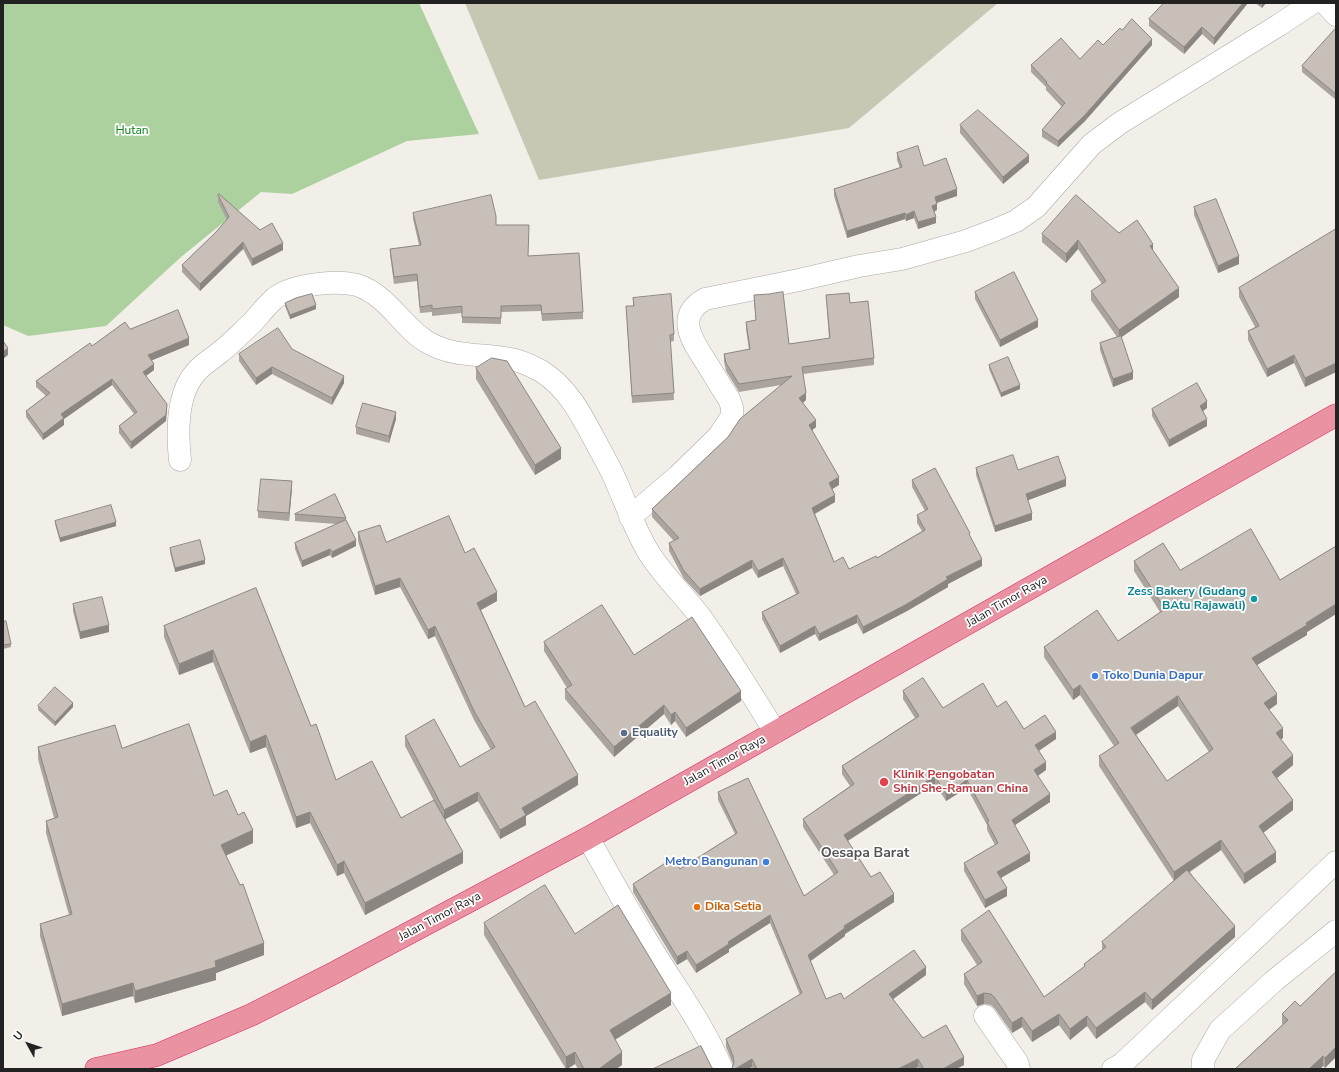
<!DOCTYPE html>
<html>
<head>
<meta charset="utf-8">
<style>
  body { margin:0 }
  #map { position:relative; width:1339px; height:1072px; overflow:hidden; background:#f2efe9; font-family:"Nunito Sans",sans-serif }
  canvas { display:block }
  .frame { position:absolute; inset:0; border:4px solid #222; pointer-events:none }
  .north { position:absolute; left:8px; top:1024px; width:40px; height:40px; -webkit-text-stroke:3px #fff; paint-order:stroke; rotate:310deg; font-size:11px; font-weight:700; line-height:16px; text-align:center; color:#222 }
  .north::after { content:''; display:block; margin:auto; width:14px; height:18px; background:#222; clip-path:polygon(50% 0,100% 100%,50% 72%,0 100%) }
</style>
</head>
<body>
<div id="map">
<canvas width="1339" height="1072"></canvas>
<div class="frame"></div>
<div class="north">U</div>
</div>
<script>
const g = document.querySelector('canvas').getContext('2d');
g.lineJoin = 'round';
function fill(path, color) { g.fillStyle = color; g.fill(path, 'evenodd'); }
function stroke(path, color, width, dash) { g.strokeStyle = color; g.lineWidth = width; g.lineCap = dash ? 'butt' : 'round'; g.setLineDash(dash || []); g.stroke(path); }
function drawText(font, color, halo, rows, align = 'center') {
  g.font = font + ' "Nunito Sans",sans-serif'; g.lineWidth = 3.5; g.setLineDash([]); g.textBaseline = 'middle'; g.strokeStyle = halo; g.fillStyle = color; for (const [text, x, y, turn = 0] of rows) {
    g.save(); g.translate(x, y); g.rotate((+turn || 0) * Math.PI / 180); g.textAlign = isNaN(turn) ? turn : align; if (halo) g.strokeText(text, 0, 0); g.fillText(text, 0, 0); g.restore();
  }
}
const construction = new Path2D(`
  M465,3H998L849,128L539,180Z`);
const forest = new Path2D(`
  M3,3H419L479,134L407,141L292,194L261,192L181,257L106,326L28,336L3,325Z`);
const minor = new Path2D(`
  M1325,3L1336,15
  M180,460C177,432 176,393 197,371C203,364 212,359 219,353C231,344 242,332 253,322C260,314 267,305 275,298C293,284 335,280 357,285C366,288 374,293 381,299C397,312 410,333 429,343C455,358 487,353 515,360C524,362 533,367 541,371C570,389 584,420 599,448C606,461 613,473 618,486C628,509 636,532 649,553C664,577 685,596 702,619C728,656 752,694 775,732
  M630,517L677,477L719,436L732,416V407L729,399C721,387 714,375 706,362C692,341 675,316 705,299L799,280L859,266L902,259L966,241L995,230L1016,221L1036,207L1092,144L1120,123L1279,25L1312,3
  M588,838C610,876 631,916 655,954C678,991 705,1028 722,1069
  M985,1016L1017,1062L1019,1069
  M1113,1069L1122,1064L1336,862
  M1203,1069V1060L1220,1030L1275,980L1336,931`);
const highway = new Path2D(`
  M96,1069L157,1055L251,1015L332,974L588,838L1336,415`);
const wall = new Path2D(`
  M1163,3H1248L1214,45L1202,34L1184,54L1149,26V19L1164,3Z
  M1255,3H1266L1262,8Z
  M1336,28V100L1302,72V66Z
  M1103,45H1152L1085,121L1058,147L1042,137V130L1062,107L1046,90V87L1031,72V65L1080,59Z
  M960,125L1029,162L1003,184L960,133Z
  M897,153L924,166L957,196L937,203V210L934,212L936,223L918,229L914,218L906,221L905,219L847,238L834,196V189L900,168L897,160Z
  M218,195L260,230L283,250L252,266L243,249L200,291L182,272V265L216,232L227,220L218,202Z
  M1194,207L1239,264L1218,273L1194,215Z
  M413,213L496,225L528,256L583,312V319L542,321L541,311L501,312V324L462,323V313L432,316V312L420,313L417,281L394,284L390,255V249L419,245L413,219Z
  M1336,229V372L1305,387L1294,363L1267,377L1248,340V331L1255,327L1239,297V288Z
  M1119,233L1153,251L1179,297L1121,337L1133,379L1113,387L1100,350V343L1117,337L1091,300V291L1102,284L1078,249L1066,263L1042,242V234Z
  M975,292L1038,327L1000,347L975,299Z
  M754,295L789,344L829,339L826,295L850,303L874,358V365L803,374L806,400L803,403L816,427L812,430L839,485L832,489L835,502L815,514L834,562L849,569L877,558L922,531L917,523V515L925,511L912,487V480L970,537L982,566L948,584V587L907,611L863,634L857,623L819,641L815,634L780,653L762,619V612L796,594L783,566L758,578L752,568L700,596L684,579L669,551V543L674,541L652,517V509L728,437L781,385L739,392L726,371L724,361V354L749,350L746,329V322L756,320L754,303Z
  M633,298L674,334V341L670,342L674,400L632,403L626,306H633Z
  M285,303L316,309L290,319L285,306Z
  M130,329L189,345L152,360L154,370L146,376L167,410L166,421L131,449L119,433V426L134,414L112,385L64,419V425L43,440L26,417V411L46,396L36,387V381L92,346Z
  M239,354L344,383L332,405L272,374L256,385L239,361Z
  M989,365L1020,389L1001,397L989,369Z
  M476,368L561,459L535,475L476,379Z
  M1207,408L1203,411L1207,426L1169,447L1152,416V409Z
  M396,419L389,443L356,434V427Z
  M976,468L1018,470L1066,486L1028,500L1032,520L995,532L976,475Z
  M292,488L289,521L258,518V511Z
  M295,514L346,518V520L356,546L332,558L330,555L302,567L295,549V543L337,524L295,521Z
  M55,521L116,526L60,542L55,524Z
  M358,532L386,542L465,553L497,601L481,610L525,707L578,785L526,816V825L500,839L478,801L445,819L463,863L365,915L344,873L337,876L310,823L296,828L266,747L250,753L213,662L179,675L164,637V626L256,588L311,726L336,780L401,818L435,803L405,746V736L460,767L491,750L474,720L435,636L428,639L400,587L375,595L358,541Z
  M1336,546V614L1307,632V635L1257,665L1277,704L1269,710L1283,738L1281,739L1293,765L1277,778L1293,810L1263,833L1276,862L1244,884L1221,850L1190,872L1235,937L1152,1010L1145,1002L1096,1039L1087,1026L1070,1040L1059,1025L1032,1042L1022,1027L1012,1033L995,1009L991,1005L984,1004L977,1006L964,984V974L977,965L961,940V930L1044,997L1084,967V964L1102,950V942L1174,881L1099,766V756L1114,746L1080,695L1073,700L1044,657V647L1118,641L1160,612L1134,571V561L1180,570L1280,580ZM1178,706L1209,752L1167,781L1136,735Z
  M170,548L205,564L175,572L170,552Z
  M73,604L109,632L80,639L73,611Z
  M3,622L11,644V647L3,649Z
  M544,642L741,701L686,737L675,721L671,725L664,714L614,757L565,699V689L567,688L544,651Z
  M903,691L943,708L997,707L1024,729L1056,739L1039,751L1046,770L1038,776L1050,802L1015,825L1030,861L1001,878L1007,896L985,908L964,871V863L995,845L987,830V825L967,788L946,801L935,784L848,841L871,877L894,902L845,934V936L810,961L826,999H844L926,975L893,999L923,1038L964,1065L956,1069H919L918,1067L914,1069H753L752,1067L748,1069H731L732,1068L733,1064L726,1047V1039L800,995L770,923L729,949V952L696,973L687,959L677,965L633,892V884L680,869L735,834L718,800V792L804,896L834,875L803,827V819L850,786L842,774V766L915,718L903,699Z
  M38,706L73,707L55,726L38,710Z
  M38,747L122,748L214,796L238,815L253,843L226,855L264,955L216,973V980L135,1003L133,996L62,1016L40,936V924L69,915L46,833V821L54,818L38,759Z
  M484,923L575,934L671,1005L615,1039L622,1065L616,1069H578L575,1064L567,1069H566L484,935Z
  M1336,972L1325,1068L1323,1066L1320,1069H1235L1283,1024H1282V1014L1300,1006Z`);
const shadedWall = new Path2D(`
  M1243,3H1248L1214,45V38Z
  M1262,3H1266L1262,8Z
  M1202,27V34L1184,54V47Z
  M1152,39V45L1085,121L1058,147V141Z
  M1029,155V162L1003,184V177Z
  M957,189V196L935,203V197Z
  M937,204V210L932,212V206Z
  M914,211V218L906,221V215Z
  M905,213V219L847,238V231Z
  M936,217V223L918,229V222Z
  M1078,240V249L1066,263V254Z
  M243,242V249L200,291V284Z
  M283,243V250L252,266V259Z
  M1153,244V253L1150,246Z
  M1239,256V264L1218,273V266Z
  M1179,288V297L1119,339V330Z
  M316,305V309L290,319V315Z
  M1038,320V327L1000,347V340Z
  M189,338V345L148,362V355Z
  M8,348V355L3,359V352Z
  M1294,355V363L1267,377V369Z
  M1336,363V372L1305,387V378Z
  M154,364V370L143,378V372Z
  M272,367V374L256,385V378Z
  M1133,372V379L1113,387V379Z
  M344,376V383L332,405V398Z
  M112,379V385L64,419V425L43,440V434L61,414Z
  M1020,385V389L1001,397V393Z
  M806,393V400L799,406V398Z
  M1207,401V408L1200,413V406Z
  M167,404L166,421L131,449V442Z
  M396,412V419L389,443V436Z
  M1207,419V426L1169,447V440Z
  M816,420V427L809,433V425Z
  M561,448V459L535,475V465Z
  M839,477V485L829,491V483Z
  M1066,479V486L1026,501V494Z
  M292,481V488L289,521V513Z
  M835,495V502L812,515V508Z
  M1032,513V520L995,532V526Z
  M116,522V526L60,542V538Z
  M356,540V546L332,558V552Z
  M330,549V555L302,567V561Z
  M783,558V566L758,578V571Z
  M982,559V566L948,584V587L907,611L863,634V627L946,577Z
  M205,560V564L175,572V568Z
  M752,560V568L700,596V589Z
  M400,578V587L375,595V586Z
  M497,592V601L477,612V603Z
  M1336,604V614L1307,632V635L1252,668V658Z
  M857,615V623L819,641V634Z
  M109,625V632L80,639V632Z
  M435,626V636L428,639V630Z
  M815,626V634L780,653V646Z
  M213,650V662L179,675V664Z
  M1080,685V695L1073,700V690Z
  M741,691V701L686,737V728Z
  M1277,694V704L1264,713V703Z
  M1178,696V706L1131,738V728Z
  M73,703V707L55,726V722Z
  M664,705V714L614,757V747Z
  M675,712V721L671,725V715Z
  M1283,728V738L1276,743V733Z
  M1056,732V739L1035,753V745Z
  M266,735V747L250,753V742Z
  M1293,755V765L1272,782V772Z
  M1046,762V770L1034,778V770Z
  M578,775V785L526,816V825L500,839V830L522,808Z
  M935,776V784L844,843V835Z
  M967,780V788L946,801V794Z
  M478,792V801L444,820V810Z
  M1050,794V802L1012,827V820Z
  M1293,800V810L1259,836V826Z
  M310,812V823L296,828V817Z
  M253,830V843L221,858V845Z
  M1221,840V850L1174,882V872Z
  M463,852V863L365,915V903Z
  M1276,852V862L1244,884V874Z
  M1030,853V861L997,880V872Z
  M344,861V873L337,876V865Z
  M1007,888V896L985,908V900Z
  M894,894V902L845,934V936L808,963V955L844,926Z
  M770,915V923L729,949V952L696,973V965L728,942Z
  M1235,926V937L1152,1010V1000Z
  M264,943V955L216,973V980L135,1003V991Z
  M687,951V959L677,965V957Z
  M926,967V975L889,1002V994Z
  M133,983V996L62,1016V1004Z
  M1145,992V1002L1096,1039V1028Z
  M671,993V1005L610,1043V1030Z
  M984,993V1004L977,1006V996Z
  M1059,1014V1025L1032,1042V1031Z
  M1087,1016V1026L1070,1040V1029Z
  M1022,1017V1027L1012,1033V1023Z
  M1336,1047V1057L1325,1068V1058Z
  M575,1052V1064L567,1069H566V1057Z
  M622,1052V1065L616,1069H599Z
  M1323,1056V1066L1320,1069H1309Z
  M964,1057V1065L956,1069H943Z
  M752,1059V1067L748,1069H735Z
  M918,1059V1067L914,1069H898Z`);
const building = new Path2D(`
  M1164,3H1243L1214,38L1202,27L1184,47L1149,19Z
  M1132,19L1152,39L1085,115L1058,141L1042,130L1065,103L1046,83L1047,82L1031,65L1061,38L1080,59L1098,40L1103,45L1120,28L1122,30Z
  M1336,28V94L1302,66Z
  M978,110L1029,155L1003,177L960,125Z
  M918,146L924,166L946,158L957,189L935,197L937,204L932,206L936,217L918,222L914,211L906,215L905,213L847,231L834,189L902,167L897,153Z
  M219,194L260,230L272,223L283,243L252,259L243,242L200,284L182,265L216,232L229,217L218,195Z
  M491,195L496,216V225H529L528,256L579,253L583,312L542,314L541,305L501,306V318L462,317V306L432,309V305L420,307L417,274L394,277L390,249L421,245L413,213Z
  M1076,195L1119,233L1137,220L1153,244L1150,246L1179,288L1119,330L1091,291L1106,281L1078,240L1066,254L1042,234Z
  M1216,199L1239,256L1218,266L1194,207Z
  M1336,229V363L1305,378L1294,355L1267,369L1248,331L1259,326L1239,288Z
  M1014,272L1038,320L1000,340L975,292Z
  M783,292L789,344L830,338L826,295L849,293L850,303L868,301L874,358L802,367L806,393L799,398L816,420L809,425L839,477L829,483L835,495L812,508L834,562L843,557L849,569L876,556L877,558L925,530L917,515L928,509L912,480L935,468L970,533L969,534L982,559L946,577L948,579L907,604L863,627L857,615L819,634L815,626L780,646L762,612L799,593L783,558L758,571L752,560L700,589L684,571L669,543L679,538L652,509L728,437L740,419L792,376L739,384L726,363L724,354L750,349L746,322L756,320L754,295L769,294Z
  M312,294L316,305L290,315L285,303L296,298Z
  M671,294L674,334L670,335L674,393L632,396L626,306H634L633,298Z
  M178,310L189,338L148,355L154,364L143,372L167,404L166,415L131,442L119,426L137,412L112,379L61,414L64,418L43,434L26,411L50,393L36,381L90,343L92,346L125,322L130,329Z
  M278,328L292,349L344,376L332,398L272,367L256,378L239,354Z
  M1121,336L1133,372L1113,379L1100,343Z
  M3,341L8,348L3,352Z
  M1008,357L1020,385L1001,393L989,365Z
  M492,358L507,361L561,448L535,465L476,368Z
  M1197,383L1207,401L1200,406L1207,419L1169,440L1152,409Z
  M363,403L396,412L389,436L356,427Z
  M1013,455L1018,470L1058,456L1066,479L1026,494L1032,513L995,526L976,468Z
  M261,479L292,481L289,513L258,511Z
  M335,494L346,518L295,514Z
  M111,505L116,522L60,538L55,521Z
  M449,516L465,553L474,548L497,592L477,603L525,707L535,701L578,775L522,808L526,815L500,830L478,792L444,810L405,736L434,719L460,767L495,747L474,711L435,626L428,630L400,578L375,586L358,532L380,525L386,542Z
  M346,520L356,540L332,552L330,549L302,561L295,543Z
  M1251,529L1280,580L1336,546V604L1306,623L1307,625L1252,658L1277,694L1264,703L1283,728L1276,733L1293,755L1272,772L1293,800L1259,826L1276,852L1244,874L1221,840L1174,872L1099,756L1119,743L1080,685L1073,690L1044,647L1097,610L1118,641L1165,609L1134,561L1163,543L1180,570ZM1178,696L1213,749L1167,781L1131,728Z
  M200,540L205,560L175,568L170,548Z
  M256,588L311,726L316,724L336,780L372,761L401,818L434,800L463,852L365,903L344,861L337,865L310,812L296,817L266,735L250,742L213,650L179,664L164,626Z
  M102,597L109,625L80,632L73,604Z
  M602,605L634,655L692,617L741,691L686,728L675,712L671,715L664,705L614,747L565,689L572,685L544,642Z
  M6,621L11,644L3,645V622Z
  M923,678L943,708L983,683L997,707L1006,701L1024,729L1045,715L1056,732L1035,745L1046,762L1034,770L1050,794L1012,820L1030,853L997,872L1007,888L985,900L964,863L998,843L987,822L989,821L967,780L946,794L935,776L844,835L871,877L880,872L894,894L844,926L845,928L808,955L826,999L841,993L844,999L914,950L926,967L889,994L923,1038L946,1025L964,1057L943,1069H924L918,1059L898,1069H757L752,1059L735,1069H731L732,1068L734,1062L733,1056L726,1039L802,993L770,915L728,942L729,944L696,965L687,951L677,957L633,884L673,858L680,869L737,833L718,792L748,778L804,896L838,872L803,819L854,784L842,766L919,716L903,691Z
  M55,687L73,703L55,722L38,706Z
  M189,724L214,796L227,790L238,815L244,812L253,830L221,845L240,885L243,884L264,943L215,961L216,967L135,991L133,983L62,1004L40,924L72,914L46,821L58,817L38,747L115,725L122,748Z
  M1187,870L1235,926L1152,1000L1145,992L1096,1028L1087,1016L1070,1029L1059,1014L1032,1031L1022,1017L1012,1023L995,998L991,994L984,993L977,996L964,974L982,962L961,930L989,910L1044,997L1085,966L1084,964L1106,947L1102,942Z
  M545,885L575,934L618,905L671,993L610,1030L622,1052L599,1069H584L575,1052L566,1057L484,923Z
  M1336,972V1047L1325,1058L1323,1056L1309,1069H1235L1288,1020L1282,1014L1295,1001L1300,1006Z
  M701,1046L711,1066L713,1069H653Z`);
const markers = [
  [1254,599,4,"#0f9aa8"],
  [1095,676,4,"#3f7fe0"],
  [624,733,4,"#5c6f8a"],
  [884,782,5,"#e0444e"],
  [766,862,4,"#3f7fe0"],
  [697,907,4,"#e8710a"]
];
const parkNames = [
  ["Hutan",132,131]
];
const cultureNames = [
  ["Zess Bakery (Gudang",1246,592],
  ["BAtu Rajawali)",1246,606]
];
const streetNames = [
  ["Jalan Timor Raya",1007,602,-30],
  ["Jalan Timor Raya",725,761,-29],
  ["Jalan Timor Raya",440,917,-28]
];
const shopNames = [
  ["Toko Dunia Dapur",1103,676],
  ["Metro Bangunan",758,862,"right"]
];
const serviceNames = [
  ["Equality",632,733]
];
const healthNames = [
  ["Klinik Pengobatan",893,775],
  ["Shin She-Ramuan China",893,789]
];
const foodNames = [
  ["Dika Setia",705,907]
];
const quarterNames = [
  ["Oesapa Barat",865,854]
];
fill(construction, '#c7c7b4');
fill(forest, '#add19e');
stroke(minor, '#a9a9a9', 23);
stroke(highway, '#dc2a67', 23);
stroke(minor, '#fff', 22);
stroke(highway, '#e892a2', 22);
fill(wall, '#aba49e');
fill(shadedWall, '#8b8681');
fill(building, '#c7bfb8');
stroke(building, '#8b8681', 1);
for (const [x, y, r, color] of markers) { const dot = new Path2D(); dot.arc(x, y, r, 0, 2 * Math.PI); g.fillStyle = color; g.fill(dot); stroke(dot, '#fff', 1.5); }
drawText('12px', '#0c8416', '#fff', parkNames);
drawText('bold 12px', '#0d838f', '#fff', cultureNames, 'right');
drawText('12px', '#222', '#fff', streetNames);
drawText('bold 12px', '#366cbe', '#fff', shopNames, 'left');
drawText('bold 12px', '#4e5e75', '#fff', serviceNames, 'left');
drawText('bold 12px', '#be3a42', '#fff', healthNames, 'left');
drawText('bold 12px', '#c56008', '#fff', foodNames, 'left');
drawText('bold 14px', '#555', '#fff', quarterNames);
</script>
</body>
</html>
